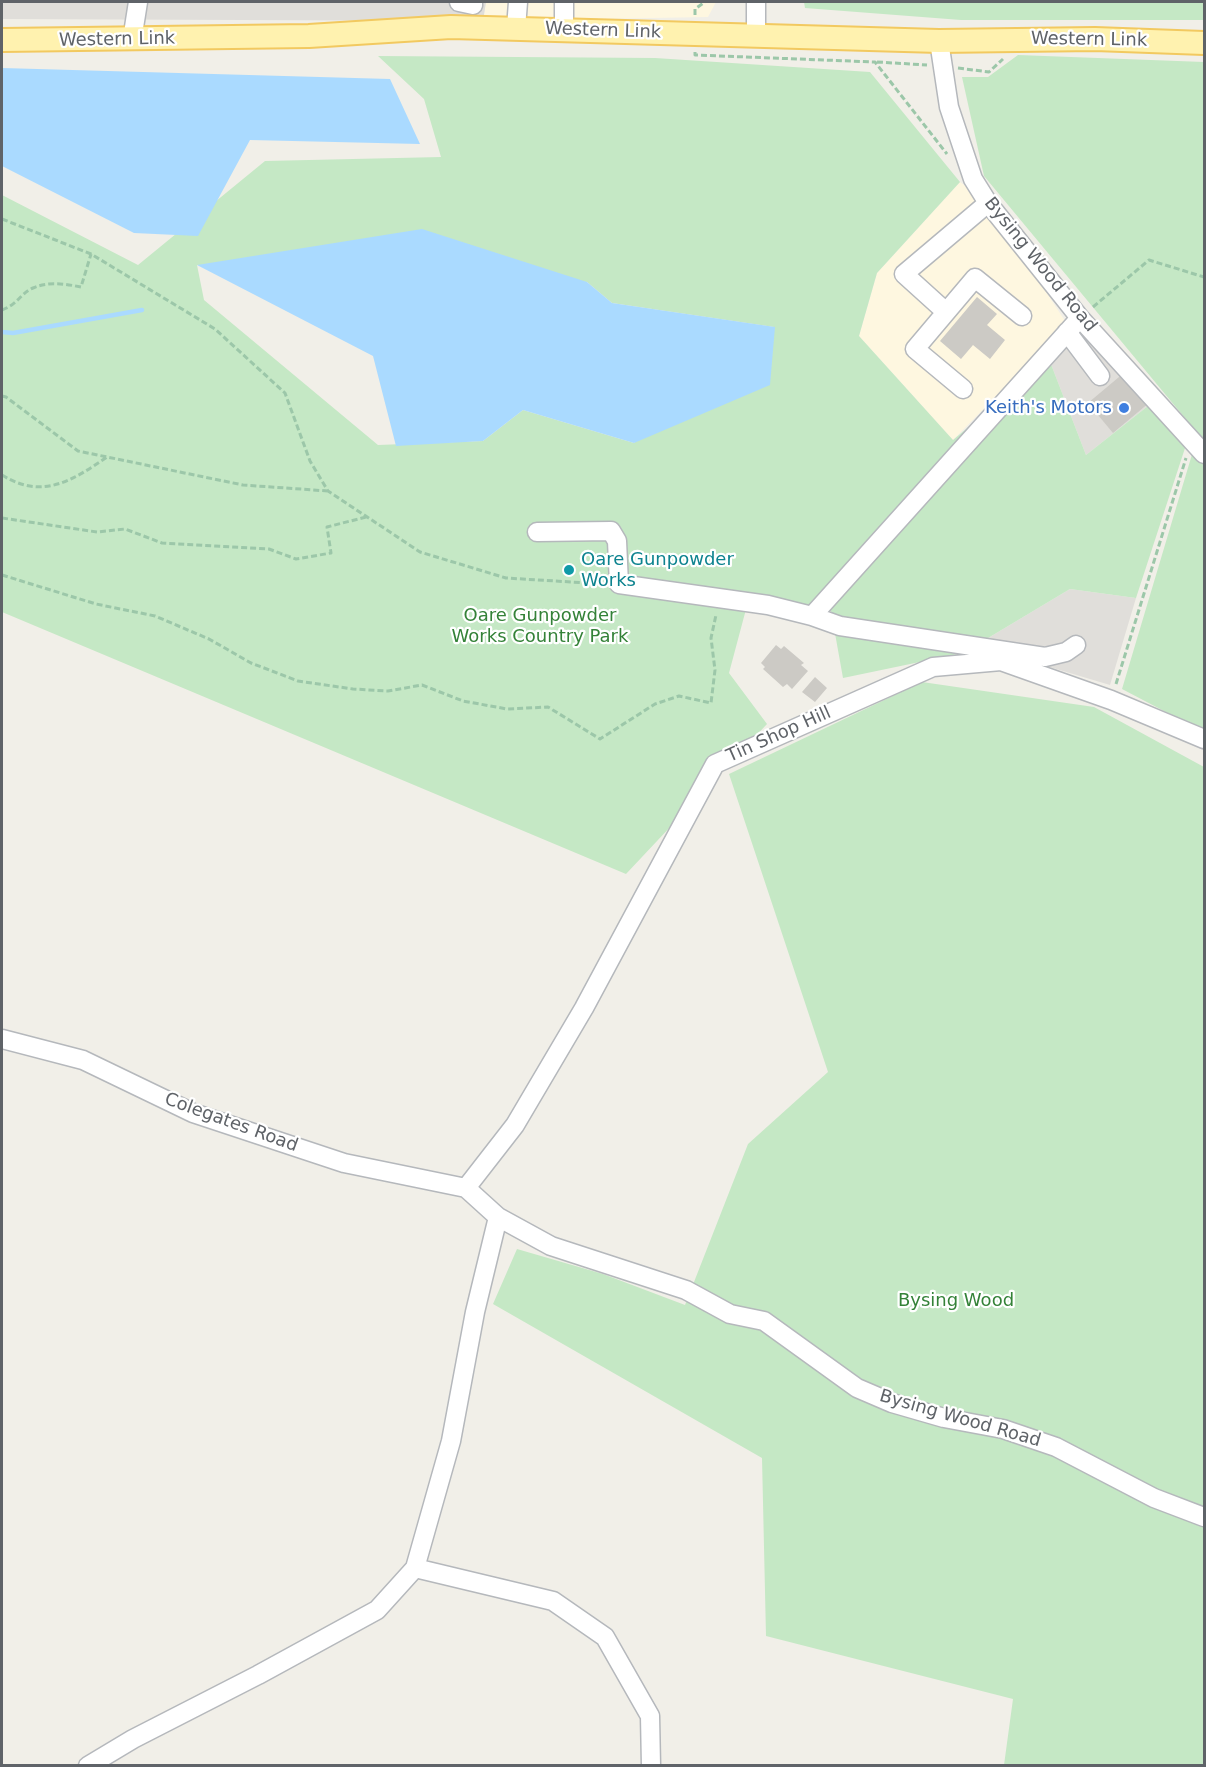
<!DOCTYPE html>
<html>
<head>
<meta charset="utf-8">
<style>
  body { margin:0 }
  #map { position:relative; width:1206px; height:1767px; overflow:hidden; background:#f1efe8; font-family:"DejaVu Sans",sans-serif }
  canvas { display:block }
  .frame { position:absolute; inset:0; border:3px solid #5f6368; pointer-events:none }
</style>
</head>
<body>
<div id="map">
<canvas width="1206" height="1767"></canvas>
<div class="frame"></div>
</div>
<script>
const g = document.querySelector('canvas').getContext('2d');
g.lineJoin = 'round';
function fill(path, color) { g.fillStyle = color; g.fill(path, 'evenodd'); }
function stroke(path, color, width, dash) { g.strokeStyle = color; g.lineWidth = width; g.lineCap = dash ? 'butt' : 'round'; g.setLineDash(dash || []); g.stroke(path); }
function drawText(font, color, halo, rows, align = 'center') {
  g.font = font + ' "DejaVu Sans",sans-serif'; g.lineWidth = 4.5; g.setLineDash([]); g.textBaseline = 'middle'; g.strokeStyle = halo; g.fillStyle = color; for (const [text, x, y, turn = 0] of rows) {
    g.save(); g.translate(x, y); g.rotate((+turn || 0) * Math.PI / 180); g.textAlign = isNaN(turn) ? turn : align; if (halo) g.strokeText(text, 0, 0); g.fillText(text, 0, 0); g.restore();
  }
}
const commercial = new Path2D(`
  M486,2H716L708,17L483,21Z
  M960,182L988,203L1067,324L953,440L859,336L877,273Z`);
const industrial = new Path2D(`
  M2,2H486L483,21L2,19Z
  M1075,328L1122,369L1153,402L1086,455L1049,359Z
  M1070,589L1136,598L1110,685L1043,665L963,653Z`);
const green = new Path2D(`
  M804,2H1204V20H961L805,8Z
  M1018,55L1204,62V441L984,176L962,77H988Z
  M378,56L655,58L870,72L960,182L877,273L859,336L953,440L1049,359L1086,455L1153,402L1186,445L1136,598L1070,589L963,653L843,678L831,611L749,598L729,673L767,724L626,874L2,612V195L138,265L265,161L441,157L424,99ZM197,265L587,282L612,303L774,327L634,443L523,410L483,441L378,445L204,300Z
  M1193,451L1204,464V732L1122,689Z
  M922,682L1094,707L1204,767V1765H1004L1013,1699L766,1636L762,1458L493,1304L517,1249L603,1274L685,1305L748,1144L828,1072L729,774Z`);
const water = new Path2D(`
  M2,68L390,79L420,144L250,140L198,236L134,233L2,166Z
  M422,229L587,282L612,303L775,327L770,385L634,443L523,410L483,441L396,446L373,356L197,265Z`);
const stream = new Path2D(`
  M2,332L13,333L142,310`);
const building = new Path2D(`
  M977,297L997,314L987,325L1005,340L990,359L973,345L961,359L940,341Z
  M1125,372L1150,402L1113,433L1088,403Z
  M776,645L781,649L784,646L804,663L801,665L808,671L792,689L787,684L783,687L763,669L765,667L761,663Z
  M815,677L827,688L815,702L802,692Z`);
const path = new Path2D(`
  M695,15V9L705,2
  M695,52V55L875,62L947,154
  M877,62L927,65
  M958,68L989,72L1003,59
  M2,219L91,254L215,329L285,393L310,461L328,491L420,552L506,578L604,584
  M1093,307L1149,260L1204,277
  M2,310C18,304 21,293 33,288C49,281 65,284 81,287L91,254
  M2,396L6,397L78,451L243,485L328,491
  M2,475C42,500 72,481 107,457
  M2,518L97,532L125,529L162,543L269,549L296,559L331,553L327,527L366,517
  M2,575L96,604L155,616L209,639L251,663L298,681L353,689L388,691L422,685L463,701L507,709L548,707L600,739L655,704L679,696L711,703L715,670L711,638L716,615
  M1116,684L1186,458`);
const minor = new Path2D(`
  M459,2L473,5V2
  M516,28L518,2
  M564,29V2
  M756,34V2
  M132,40L138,2
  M939,41L949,107L973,179L988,203L1080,318L1204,454
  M946,312L904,274L988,203
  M1067,332L1100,376
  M963,389L915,349L975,278L1022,316
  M537,532L611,531L617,541L619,584L768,605L812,616L1080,318
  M812,616L840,626L1045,657L1066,652L1076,645
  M2,1039L83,1060L193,1113L344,1163L466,1188
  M466,1188L515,1125L584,1008L715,764L933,667L1001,661L1111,700L1204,739
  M466,1188L498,1217L551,1246L686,1290L730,1314L764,1321L857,1388L892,1403L944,1418L1003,1429L1056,1447L1154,1498L1204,1517
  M415,1568L553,1601L605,1637L650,1716L651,1766
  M88,1766L133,1739L258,1675L377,1610L415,1568L451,1441L475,1312L498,1217`);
const major = new Path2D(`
  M2,40L309,36L451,27L939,41L1095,39L1204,43`);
const markers = [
  [1124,408,6,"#3f7fe0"],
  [569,570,6,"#0f9aa8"]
];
const streetNames = [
  ["Western Link",603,31,2],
  ["Western Link",117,40,-1],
  ["Western Link",1089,40,1],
  ["Bysing Wood Road",1040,265,51],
  ["Tin Shop Hill",779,735,-24],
  ["Colegates Road",231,1123,20],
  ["Bysing Wood Road",960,1419,16]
];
const shopNames = [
  ["Keith's Motors",1112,408]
];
const cultureNames = [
  ["Oare Gunpowder",581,560],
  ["Works",581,581]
];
const parkNames = [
  ["Oare Gunpowder",540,616],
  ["Works Country Park",540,637],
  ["Bysing Wood",956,1301]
];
fill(commercial, '#fef7e0');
fill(industrial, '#e0deda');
fill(green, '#c5e8c5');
fill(water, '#aadaff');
stroke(stream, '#aadaff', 4.5);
fill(building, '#cccac5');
stroke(minor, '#b5b8bc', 21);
stroke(major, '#f2c960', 26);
stroke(path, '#9cc7a9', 3, [6, 3]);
stroke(minor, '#fff', 18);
stroke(major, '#fff2af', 22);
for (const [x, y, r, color] of markers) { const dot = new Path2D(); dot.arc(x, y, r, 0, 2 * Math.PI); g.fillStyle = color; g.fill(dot); stroke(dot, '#fff', 2); }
drawText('18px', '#5f6368', '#fff', streetNames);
drawText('18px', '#366cbe', '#fff', shopNames, 'right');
drawText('18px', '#0d838f', '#fff', cultureNames, 'left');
drawText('18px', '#348238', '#fff', parkNames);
</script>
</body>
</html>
